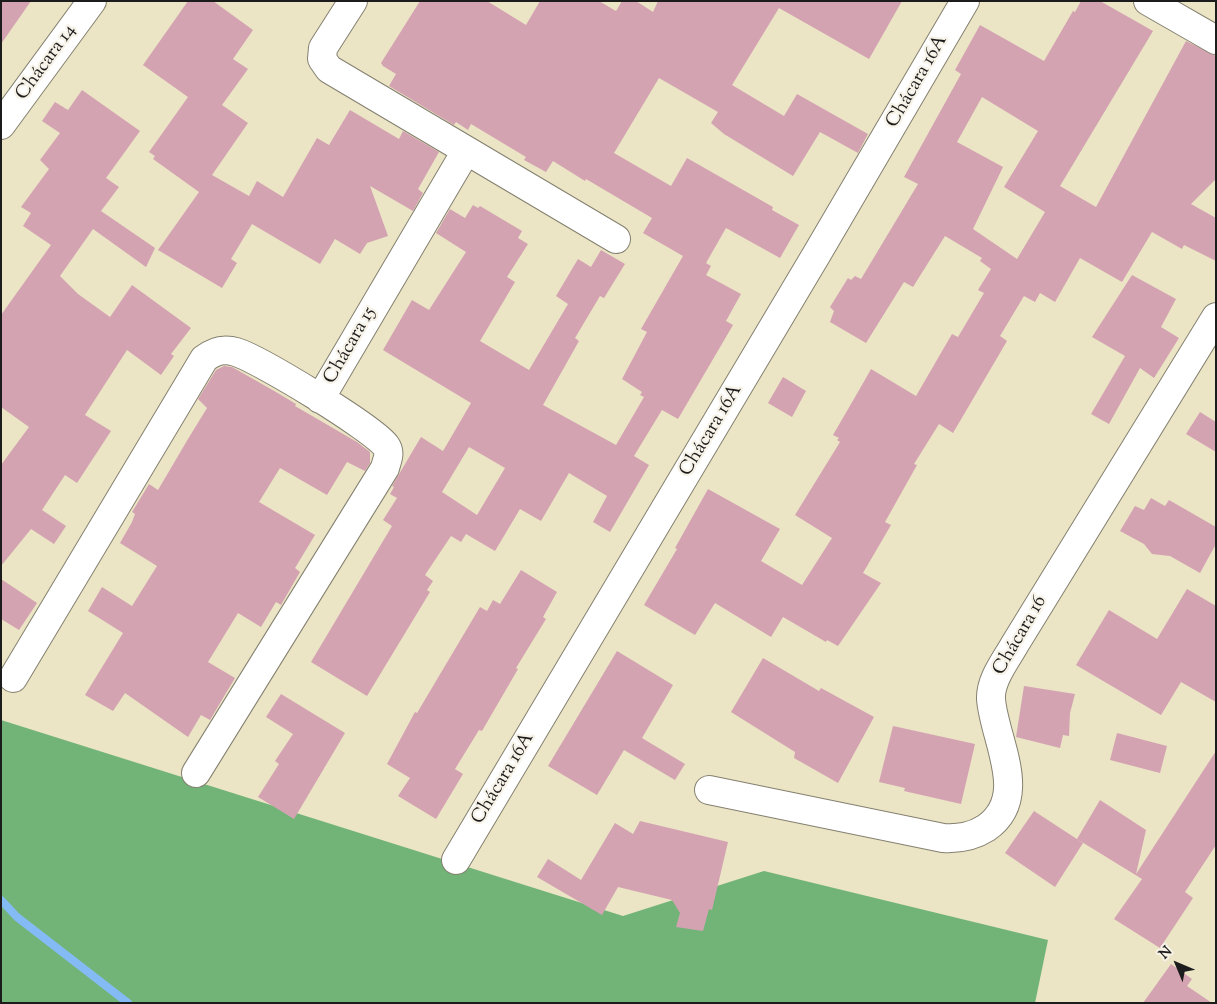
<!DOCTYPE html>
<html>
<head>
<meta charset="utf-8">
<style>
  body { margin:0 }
  #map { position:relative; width:1217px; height:1004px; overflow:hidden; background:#ebe4c5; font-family:"Sorts Mill Goudy",serif }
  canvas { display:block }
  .frame { position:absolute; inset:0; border:2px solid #1c1c1c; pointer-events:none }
  .north { position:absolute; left:1152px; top:939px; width:50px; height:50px; -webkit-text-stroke:4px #f7f3e8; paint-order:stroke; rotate:315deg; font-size:14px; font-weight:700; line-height:20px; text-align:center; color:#1c1c1c }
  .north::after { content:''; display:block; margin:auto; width:18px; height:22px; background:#1c1c1c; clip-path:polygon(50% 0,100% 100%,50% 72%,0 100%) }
</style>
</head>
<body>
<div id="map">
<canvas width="1217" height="1004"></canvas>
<div class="frame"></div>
<div class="north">N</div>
</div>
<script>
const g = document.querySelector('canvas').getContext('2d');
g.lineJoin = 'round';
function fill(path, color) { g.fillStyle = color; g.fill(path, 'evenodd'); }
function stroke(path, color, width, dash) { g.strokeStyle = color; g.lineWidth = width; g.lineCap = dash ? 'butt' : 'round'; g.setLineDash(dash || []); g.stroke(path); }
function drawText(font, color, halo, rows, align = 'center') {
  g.font = font + ' "Sorts Mill Goudy",serif'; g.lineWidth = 4.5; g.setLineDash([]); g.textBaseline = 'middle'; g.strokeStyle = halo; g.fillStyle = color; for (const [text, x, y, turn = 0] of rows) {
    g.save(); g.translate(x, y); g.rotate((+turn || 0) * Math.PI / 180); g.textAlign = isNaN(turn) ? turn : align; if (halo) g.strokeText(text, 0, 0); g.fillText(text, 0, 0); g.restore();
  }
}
const forest = new Path2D(`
  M1,720L623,916L764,871L1048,940L1035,1003H1Z`);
const stream = new Path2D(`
  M1,900L17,917L128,1003`);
const building = new Path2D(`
  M1,1H31L1,44Z
  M188,1H213L253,30L233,59L248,69L222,105L248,123L212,175L249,196L257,181L283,197L317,138L329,145L350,110L399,139L403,131L439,152L418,189L423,193L413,211L370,186L388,236L367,243L360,254L335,239L320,264L252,224L231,259L237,263L222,288L158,250L199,192L153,159L155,156L149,152L188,97L143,65Z
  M420,1H487L526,25L540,1H599L616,11L622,1H636L653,12L658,1H902L869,59L779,8L732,85L784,116L797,94L868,134L858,153L820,132L793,176L724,134L711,123L718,112L659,78L614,153L671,186L687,158L773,207L772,210L799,225L780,258L726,228L706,263L711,266L706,275L741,294L726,321L733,325L678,419L662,410L634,456L649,465L610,532L593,522L607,496L569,473L541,521L520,509L495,551L466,534L461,542L451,536L425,575L433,581L427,590L430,592L367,696L311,662L392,526L383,520L397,498L390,494L394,487L392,486L421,437L443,451L471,403L383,350L412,300L429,310L466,252L436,233L450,209L465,218L473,205L478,208L480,206L522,231L518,238L528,244L507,277L515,282L480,341L529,370L568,304L556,296L578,259L591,267L601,250L625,264L604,298L600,296L575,338L579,341L543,405L616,445L644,397L640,395L642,392L622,379L647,332L641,329L683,256L643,233L652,218L586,179L585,181L553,161L546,172L524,160L526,157L471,124L468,130L456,122L454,125L389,86L396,74L383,66L381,63ZM469,447L505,468L477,515L442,492Z
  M1081,1H1100L1153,31L1060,186L1096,207L1186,41L1216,56V179L1191,204L1216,218V261L1184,245L1182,249L1152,232L1122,282L1080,258L1055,302L1040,293L1035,302L1024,296L1000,336L1007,341L953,433L939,424L914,464L917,465L885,522L891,525L863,573L881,583L838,646L827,640L826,642L783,617L771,637L715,603L695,635L644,605L677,549L675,548L708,489L780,529L761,561L802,585L832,538L795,515L840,442L837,440L839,438L833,435L862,385L871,369L916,396L952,334L958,337L984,293L978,290L991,269L980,261L982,258L945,236L913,287L904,282L866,343L830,322L834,311L830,307L848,278L851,280L855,276L861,279L918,184L904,177L961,74L955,70L980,25L1044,61L1073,11L1075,12ZM982,97L1038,131L1004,187L1045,212L1017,259L973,229L1003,167L957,142Z
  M82,90L140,131L106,178L119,187L101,211L155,248L146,267L93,229L60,276L78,294L110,317L132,285L191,328L171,354L174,356L161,375L127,350L85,415L111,431L77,483L65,475L42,510L66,526L54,544L31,529L1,566V465L29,427L1,407V315L51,245L23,226L31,213L21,207L49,169L40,160L60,133L42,121L55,102L68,110Z
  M1132,275L1176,299L1161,327L1179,338L1154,378L1140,368L1109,424L1091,414L1125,356L1092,337Z
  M224,366L232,367L276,392L296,404L295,406L357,442L370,452V463L365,471L347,462L327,495L280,468L259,502L315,535L295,568L300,572L281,605L276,602L261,627L238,613L208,662L235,678L210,720L201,715L188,737L125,693L113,711L85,695L123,633L88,611L102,587L132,606L157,566L120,543L132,522L135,514L132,512L149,484L158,490L188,439L207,408L198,399L216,370Z
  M783,377L806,391L792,417L768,403Z
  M1200,412L1216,422V452L1186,434Z
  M1151,498L1165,506L1169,500L1216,527V544L1200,573L1170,556L1152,554L1144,544L1120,531L1135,506L1144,510Z
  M521,570L557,592L543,617L546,619L516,668L518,669L482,731L479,730L455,769L463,774L436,819L398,796L410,778L387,764L415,712L417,713L480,607L487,611L493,600L500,604Z
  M1,579L37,603L19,630L1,619Z
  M1187,589L1216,606V702L1181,682L1161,715L1076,665L1109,610L1157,639Z
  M617,651L673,685L642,738L685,764L675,780L624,750L597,795L548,766Z
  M763,658L819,691L821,688L874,717L838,783L794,758L795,752L731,712Z
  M1024,686L1075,694L1070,713L1069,736L1063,735L1060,748L1016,737Z
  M281,694L345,733L294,819L258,797L279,764L275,761L293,734L266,717Z
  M893,726L975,744L961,804L904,791L905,788L879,782Z
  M1117,733L1167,746L1160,773L1110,760Z
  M1216,751V845L1185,892L1193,898L1160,948L1114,919L1142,879L1077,839L1100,800L1146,830L1136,874Z
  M1034,811L1083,843L1055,887L1005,853Z
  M640,821L728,842L712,910L709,909L703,931L676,927L680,913L672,900L618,887L602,915L537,877L548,859L581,880L615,823L633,834Z
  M1171,964L1192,979L1187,986L1212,1003H1143Z`);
const street = new Path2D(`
  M353,1L323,48L322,59L329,69L616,239
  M1,125L92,1
  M320,399L466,151
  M13,678L204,359C214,351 223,348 236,352C259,359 373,428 386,446C391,453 387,460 385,468L196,773
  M709,790L943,838C959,839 972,837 986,828C1031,797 994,740 991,699C990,680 1006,660 1015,644L1216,317
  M456,860L818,252L965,1`);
const secondary = new Path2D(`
  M1148,1L1216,40`);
const streetNames = [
  ["Chácara 14",47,63,-54],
  ["Chácara 16A",918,82,-60],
  ["Chácara 15",351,346,-60],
  ["Chácara 16A",712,431,-59],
  ["Chácara 16",1021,636,-60],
  ["Chácara 16A",504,779,-59]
];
fill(forest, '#72b478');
stroke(stream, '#85bbf4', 8);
fill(building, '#d4a3b2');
stroke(street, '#848070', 30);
stroke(secondary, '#848070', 30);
stroke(street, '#fff', 28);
stroke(secondary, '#fff', 28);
drawText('19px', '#1c1c1c', '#f7f3e8', streetNames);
</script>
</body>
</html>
